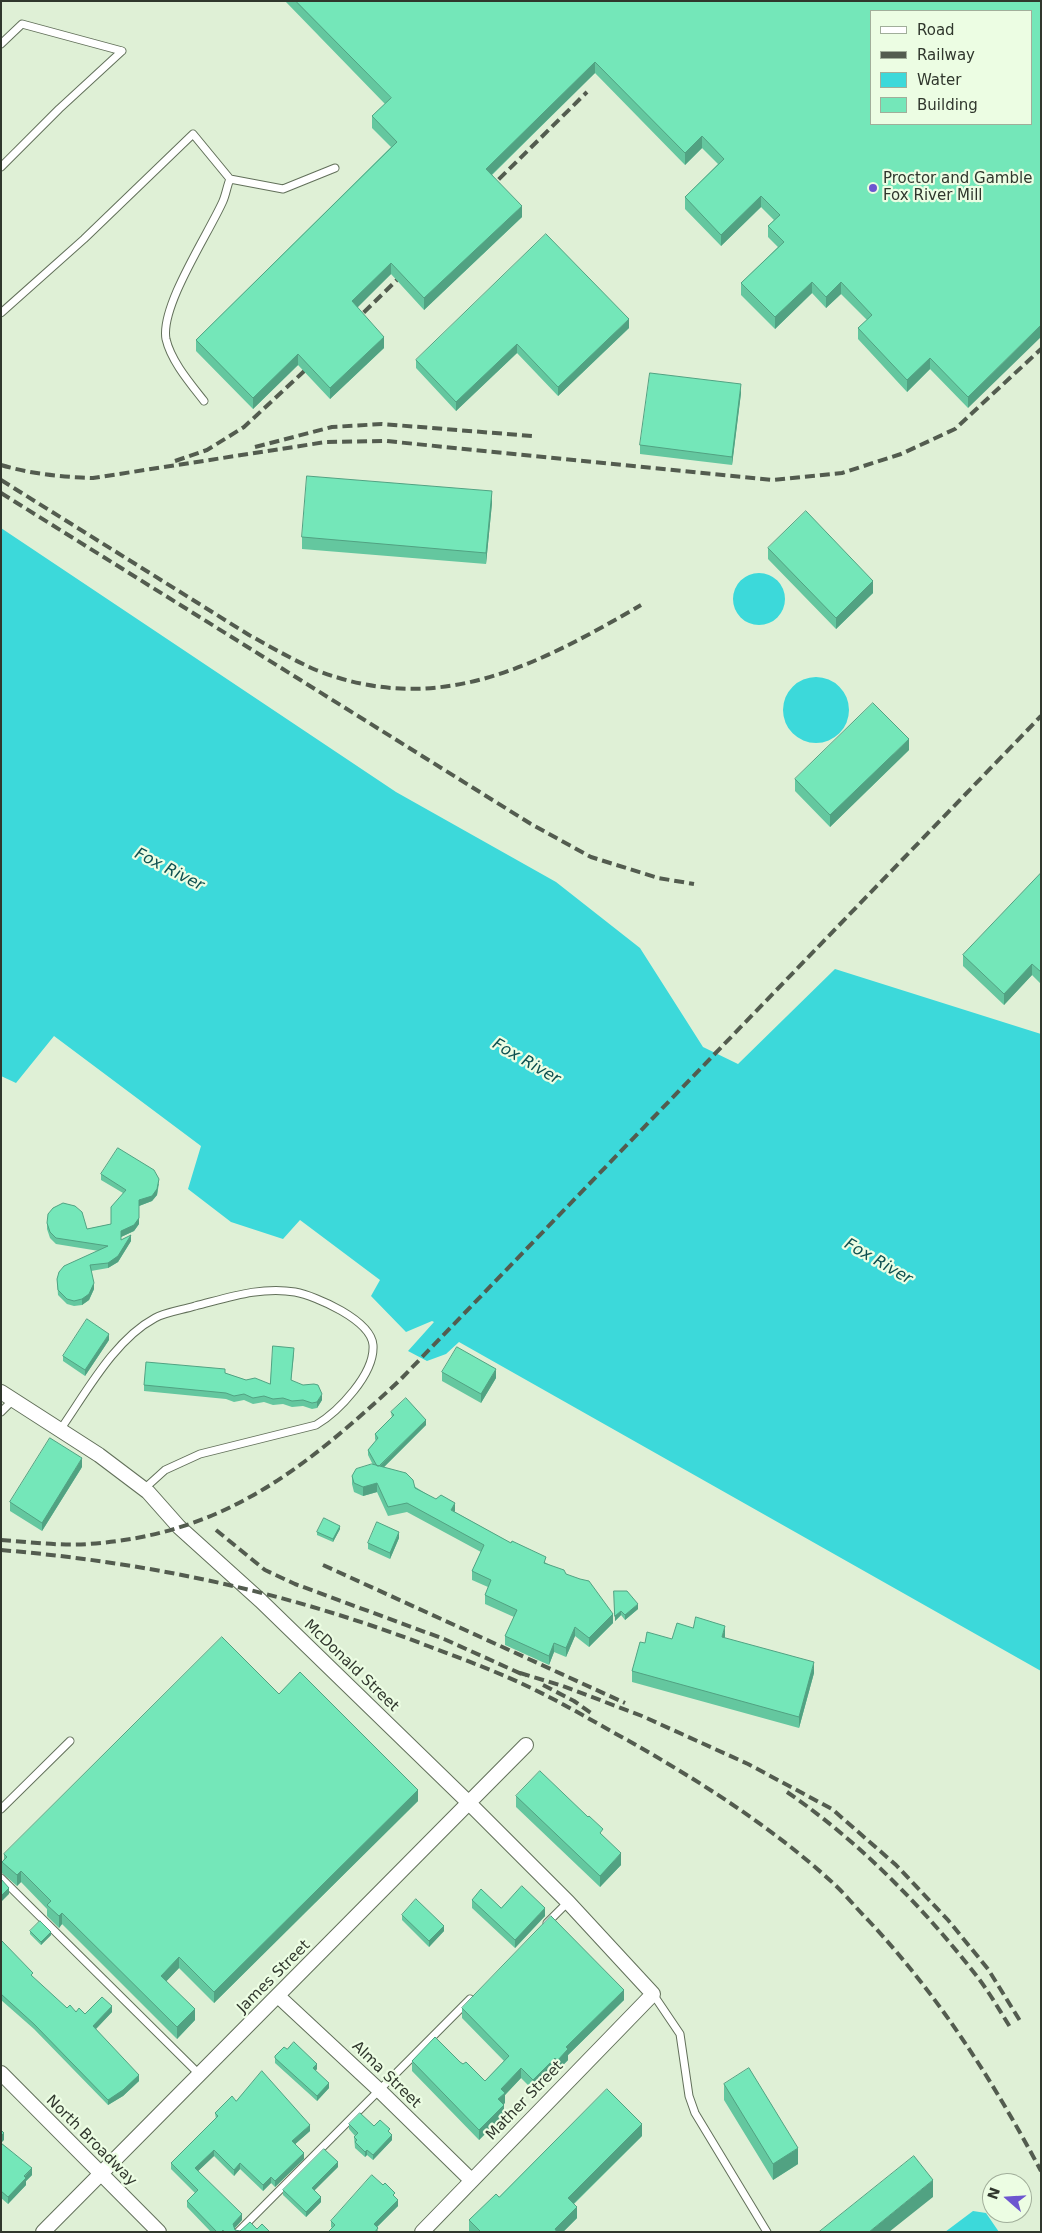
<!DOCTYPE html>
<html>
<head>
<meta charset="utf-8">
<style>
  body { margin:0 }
  #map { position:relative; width:1042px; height:2233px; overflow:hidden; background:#dff0d6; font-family:"DejaVu Sans",sans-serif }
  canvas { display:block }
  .frame { position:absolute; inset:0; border:2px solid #30372d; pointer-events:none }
  .legend { position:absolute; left:870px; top:10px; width:162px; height:115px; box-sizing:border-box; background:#ecfde3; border:1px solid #a1ae9a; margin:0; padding:6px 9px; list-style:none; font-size:15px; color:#30372d }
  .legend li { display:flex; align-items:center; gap:10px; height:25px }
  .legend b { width:25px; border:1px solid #a1ae9a }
  .north { position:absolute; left:982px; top:2173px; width:50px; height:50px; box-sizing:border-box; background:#ecfde3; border:1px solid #a1ae9a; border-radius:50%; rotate:289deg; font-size:14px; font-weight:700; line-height:20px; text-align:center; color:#30372d }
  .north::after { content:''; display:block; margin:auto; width:18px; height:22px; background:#6d56d0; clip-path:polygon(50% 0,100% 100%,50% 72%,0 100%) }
</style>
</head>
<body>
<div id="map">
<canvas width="1042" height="2233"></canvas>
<div class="frame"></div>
<ul class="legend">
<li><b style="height:6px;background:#fff"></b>Road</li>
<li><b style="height:6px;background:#535c4f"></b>Railway</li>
<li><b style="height:14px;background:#3cd9da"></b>Water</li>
<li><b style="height:14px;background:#74e7b9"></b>Building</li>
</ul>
<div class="north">N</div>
</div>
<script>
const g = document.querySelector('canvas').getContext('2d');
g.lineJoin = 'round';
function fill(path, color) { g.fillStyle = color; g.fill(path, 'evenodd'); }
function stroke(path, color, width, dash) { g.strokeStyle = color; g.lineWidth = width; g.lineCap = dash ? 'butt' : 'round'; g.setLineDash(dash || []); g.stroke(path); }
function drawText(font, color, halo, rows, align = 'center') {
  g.font = font + ' "DejaVu Sans",sans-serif'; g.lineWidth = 4.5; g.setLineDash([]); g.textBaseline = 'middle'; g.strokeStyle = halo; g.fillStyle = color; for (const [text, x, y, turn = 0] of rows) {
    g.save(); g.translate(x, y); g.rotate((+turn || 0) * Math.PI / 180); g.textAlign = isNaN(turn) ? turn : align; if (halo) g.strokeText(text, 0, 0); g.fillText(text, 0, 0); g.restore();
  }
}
const water = new Path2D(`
  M1,528L396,792L556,882L640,948L703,1047L738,1064L835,969L1041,1034V1671L459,1342L446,1354L427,1361L408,1351L434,1322L432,1321L406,1332L371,1296L380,1280L300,1220L283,1239L231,1222L188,1189L201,1146L54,1036L16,1083L1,1076Z
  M733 599a26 26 0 1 1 52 0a26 26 0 1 1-52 0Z
  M783 710a33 33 0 1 1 66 0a33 33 0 1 1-66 0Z
  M973,2211L986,2213L999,2232H945Z`);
const lane = new Path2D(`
  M1,44L22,24L122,51
  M1,167L59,109L122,51
  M230,179L283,189L335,168
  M1,313L84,239L193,134L230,179C227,186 226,194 223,201C209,233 160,306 166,339C171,361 190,383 204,401
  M1,1412L13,1400
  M60,1430C86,1393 114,1340 155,1318C166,1312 182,1310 195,1306C227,1298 261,1286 295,1292C316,1296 371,1320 373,1345C375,1374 338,1412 316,1425L200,1454L165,1470L144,1489
  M1,1809L70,1741
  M1,1878L200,2075
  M547,1923L568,1902
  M653,1994L680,2034L689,2096L695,2113L767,2232
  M238,2232L470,1999`);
const street = new Path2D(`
  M1,1392L99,1455L148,1492L179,1527L261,1601L469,1803L568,1902L653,1994L422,2232
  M278,1996L379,2090L471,2180
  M1,2073L159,2232
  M43,2232L526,1745`);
const rail = new Path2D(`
  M488,190L587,92
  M353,323L406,271
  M255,447L332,427L382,424L532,436
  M175,461L207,450L244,427L314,362
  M1,465C31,474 62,477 93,478L326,442L386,441L772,480L842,473L901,454L955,429L1041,349
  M1,480L249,635C271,647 293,660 316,670C438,718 536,666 641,605
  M1,493L531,824L591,857L658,878L694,884
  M216,1530L265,1570L295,1584L444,1639L526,1676
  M1,1540C30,1542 59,1546 88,1544C223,1535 304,1469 399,1381L1041,716
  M1,1550C152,1563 287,1592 428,1646C462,1659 496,1671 529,1687C563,1703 596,1723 629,1741C701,1782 772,1827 833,1883C845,1894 856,1908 868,1920C939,1996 992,2079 1041,2171
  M323,1565L625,1703
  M520,1673L563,1686L642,1716L748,1764L832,1809L896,1865L948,1920L988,1969L1022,2024
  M543,1685L574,1701L591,1713
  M787,1792C860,1842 925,1909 979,1979C991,1995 1001,2013 1012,2030`);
const wall = new Path2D(`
  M285,1H1041L968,408L930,369L907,392L858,339V328L867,320L841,294L826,308L812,293L775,329L741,295V283L778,247L768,237V226L774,220L761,207L721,246L685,209V197L718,164L702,148L685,165L595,73L492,175L522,217L424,310L391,274L357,307L384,348L330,399L298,365L253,409L196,351V340L391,147L372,128V116L385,104Z
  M629,328L558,396L517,353L456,411L416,368V360Z
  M741,393L732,465L640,454V445Z
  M492,503L486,564L302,549V537Z
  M768,548L873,593L836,629L768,559Z
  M909,750L830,827L795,791V779Z
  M1041,873V984L1032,975L1004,1005L963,966V955Z
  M101,1174L159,1184L157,1195L152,1201L139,1206V1224L134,1231L121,1237V1240L131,1241L118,1262L108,1268L91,1271L94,1289L89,1300L82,1305L74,1306L67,1304L58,1295L57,1279L99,1251L56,1244L50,1238L47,1229V1223L87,1229L111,1224L123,1193L101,1180Z
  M109,1340L85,1376L63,1361V1356Z
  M294,1354L291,1381L322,1400L317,1408L312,1409L303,1406L292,1407L283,1404L273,1405L264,1402L253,1404L244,1400L234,1402L226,1399L144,1391V1385L225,1373L246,1380L270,1384Z
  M442,1372L496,1378L481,1403L442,1381Z
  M391,1412L426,1425L384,1467L455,1512L566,1574L613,1623L589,1647L575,1636L566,1657L554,1652L549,1665L505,1645V1636L514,1617L485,1604V1595L488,1587L472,1580V1571L481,1552L407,1512L388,1516L377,1492L363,1496L354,1492L352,1484V1476L373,1465L368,1455V1450L376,1441L375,1439V1434L392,1418Z
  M82,1467L42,1531L10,1511V1502Z
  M340,1529L333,1542L317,1535V1532Z
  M399,1538L390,1559L368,1549V1543Z
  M614,1591L638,1609L625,1620L621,1615L615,1621Z
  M725,1638L814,1673L799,1728L632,1682V1671L645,1643Z
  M279,1694L418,1801L214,2003L179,1968L166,1981L195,2020L177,2039L62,1924L59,1928L47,1916V1909L21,1882L17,1886L2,1873V1862L4,1859V1854Z
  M516,1796L621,1865L600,1887L516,1807Z
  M472,1900L501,1908L545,1916L515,1948L472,1908Z
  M402,1915L444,1931L429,1947L402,1920Z
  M30,1931L51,1935L41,1945L30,1934Z
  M1,1940L33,1978L67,2008L85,2014L112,2012L96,2029L139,2081L123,2096L108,2105L34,2029L1,2000Z
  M624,2000L568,2055V2060L557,2071L555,2069L533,2090L521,2078L505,2095V2103L503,2104L504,2115L479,2140L412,2071V2061L460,2062L485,2081L504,2061L462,2018V2008Z
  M287,2049L317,2069L315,2071L329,2088L317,2101L275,2063V2056Z
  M724,2084L798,2164L773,2180L724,2100Z
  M236,2101L310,2131L295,2144L304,2159L275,2187L271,2183L263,2191L240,2169L234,2176L214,2156L198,2171L242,2220L234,2229L235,2230L240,2231L257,2229L270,2232H211L187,2207V2201L195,2193L171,2169V2163L216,2119L215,2113Z
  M349,2124L374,2126L390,2133L392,2140L373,2160L367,2155L365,2157L355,2148L354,2137L355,2136L349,2129Z
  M642,2136L574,2204L577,2218L563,2232L469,2231V2220L499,2197Z
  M1,2143L32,2175L26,2181V2185L8,2204L1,2198Z
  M338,2167L314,2190L321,2202L306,2217L283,2195V2190Z
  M395,2197L398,2206L377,2227L378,2232L332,2228L331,2227V2221Z`);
const shadedWall = new Path2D(`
  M595,62V73L486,180V169Z
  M702,136V148L685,165V153Z
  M761,196V207L721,246V235Z
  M522,206V217L424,310V298Z
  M391,263V274L352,313V301Z
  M812,282V293L775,329V317Z
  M841,282V294L826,308V297Z
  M629,319V328L558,396V387Z
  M1041,325V337L968,408V397Z
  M384,337V348L330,399V388Z
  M517,344V353L456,411V402Z
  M298,354V365L253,409V398Z
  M930,358V369L907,392V380Z
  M741,384V393L732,465V457Z
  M492,491V503L486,564V553Z
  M873,581V593L836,629V618Z
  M909,739V750L830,827V815Z
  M1032,964V975L1004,1005V994Z
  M159,1179L157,1195L152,1201L139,1206V1200Z
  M139,1218V1224L134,1231L121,1237V1231Z
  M131,1235V1241L118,1262L108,1268V1263Z
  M94,1283V1289L89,1300L82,1305V1299Z
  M109,1334V1340L85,1376V1370Z
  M496,1369V1378L481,1403V1394Z
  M322,1394V1400L317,1408V1402Z
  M426,1420V1425L378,1473V1468Z
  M82,1458V1467L42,1531V1523Z
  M377,1483V1492L363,1496V1487Z
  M455,1503V1512L451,1510Z
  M340,1526V1529L333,1542V1539Z
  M399,1532V1538L390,1559V1553Z
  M638,1604V1609L625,1620V1615Z
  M621,1611V1615L615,1621V1616Z
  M613,1614V1623L589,1647V1638Z
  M725,1626V1637L722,1648V1637Z
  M575,1627V1636L566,1657V1648Z
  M554,1643V1652L549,1665V1656Z
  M814,1662V1673L799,1728V1717Z
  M418,1790V1801L214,2003V1992Z
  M621,1853V1865L600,1887V1876Z
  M21,1871V1882L17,1886V1875Z
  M9,1888V1894L1,1902V1896Z
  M545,1908V1916L515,1948V1940Z
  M62,1913V1924L59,1928V1916Z
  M444,1926V1931L429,1947V1941Z
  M51,1932V1935L41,1945V1942Z
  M179,1957V1968L161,1987V1976Z
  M624,1990V2000L568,2055V2060L557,2071V2061L566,2047Z
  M112,2006V2012L93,2032V2026Z
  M195,2009V2020L177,2039V2027Z
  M555,2058V2069L533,2090V2080Z
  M317,2064V2069L313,2073V2068Z
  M521,2068V2078L505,2095V2103L498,2109V2099L501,2089Z
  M139,2075V2081L123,2096L108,2105V2100Z
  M329,2083V2088L317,2101V2096Z
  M504,2105V2115L479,2140V2130Z
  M642,2124V2136L568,2209V2198Z
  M310,2125V2131L292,2147V2141Z
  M4,2133V2140L1,2143V2136Z
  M392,2135V2140L373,2160V2155Z
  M798,2148V2164L773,2180V2164Z
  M214,2150V2156L195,2174V2168Z
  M367,2150V2155L365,2157V2152Z
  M304,2153V2159L275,2187V2181Z
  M338,2162V2167L312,2193V2188Z
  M240,2163V2169L234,2176V2170Z
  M32,2168V2175L26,2181V2185L8,2204V2197Z
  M271,2177V2183L263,2191V2185Z
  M933,2180V2197L889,2232H869Z
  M321,2197V2202L306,2217V2212Z
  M398,2200V2206L374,2230V2224Z
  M577,2207V2218L563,2232H555V2229Z
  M242,2214V2220L233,2230V2224Z`);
const building = new Path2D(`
  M296,1H1041V325L968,397L930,358L907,380L858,328L872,315L841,282L826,297L812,282L775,317L741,283L784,242L768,226L780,215L761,196L721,235L685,197L724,159L702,136L685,153L595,62L486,169L522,206L424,298L391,263L352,301L384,337L330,388L298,354L253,398L196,340L397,142L372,116L391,98ZM871,11H1031V124H871Z
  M546,234L629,319L558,387L517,344L456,402L416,360Z
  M650,373L741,384L732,457L640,445Z
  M307,476L492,491L486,553L302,537Z
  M806,511L873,581L836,618L768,548Z
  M873,703L909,739L830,815L795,779Z
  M1041,873V972L1032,964L1004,994L963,955Z
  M118,1148L154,1170L159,1179L157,1189L152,1196L139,1200V1218L134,1225L121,1231V1240L131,1235L118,1256L108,1263L90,1265L94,1283L89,1294L82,1299L74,1301L67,1299L58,1290L57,1279L59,1272L64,1266L108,1246L56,1238L50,1232L47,1223L48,1214L53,1208L63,1203L75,1206L82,1212L87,1229L111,1224V1207L126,1190L101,1174Z
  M87,1319L109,1334L85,1370L63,1356Z
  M273,1346L294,1348L291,1380L303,1385L314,1384L318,1385L322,1394L317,1402L312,1403L303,1400L292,1401L283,1398L273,1399L264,1396L253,1398L244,1394L234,1396L226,1393L144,1385L146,1362L225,1369V1373L246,1380L255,1378L270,1384Z
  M457,1347L496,1369L481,1394L442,1372Z
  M406,1398L426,1420L379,1466H377L368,1450L378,1438L375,1434L394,1415L391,1412Z
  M50,1438L82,1458L42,1523L10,1502Z
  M372,1464L406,1473L413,1480L415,1488L436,1499L441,1495L455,1503L451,1510L511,1543L512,1541L546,1557L544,1563L564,1570L566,1574L580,1579L589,1581L613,1614L589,1638L575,1627L566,1648L554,1643L549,1656L505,1636L517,1610L485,1595L491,1580L472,1571L484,1545L407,1503L388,1507L377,1483L363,1487L354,1483L352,1476L356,1469Z
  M324,1518L340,1526L333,1539L317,1532Z
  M377,1522L399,1532L390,1553L368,1543Z
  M614,1591H627L638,1604L625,1615L621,1611L615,1616Z
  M696,1617L725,1626L722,1637L814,1662L799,1717L632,1671L640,1642L645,1643L647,1632L672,1639L677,1623L693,1628Z
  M222,1637L279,1694L300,1672L418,1790L214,1992L179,1957L161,1976L195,2009L177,2027L62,1913L59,1916L47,1905L51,1901L21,1871L17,1875L2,1862L7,1857L4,1854Z
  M540,1771L588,1817L589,1816L603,1829L600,1833L621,1853L600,1876L516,1796Z
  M1,1879L9,1888L1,1896Z
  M522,1886L545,1908L515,1940L472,1900L481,1889L501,1908Z
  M416,1899L444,1926L429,1941L402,1915Z
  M551,1916L624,1990L566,2047L568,2049L557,2061L555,2058L533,2080L521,2068L501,2089L505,2093L498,2099L504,2105L479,2130L412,2061L435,2037L460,2062L463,2064L466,2062L485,2081L509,2056L462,2008Z
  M40,1921L51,1932L41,1942L30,1931Z
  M1,1940L33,1973L31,1975L67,2008L70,2005L76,2012L79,2008L85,2014L102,1997L112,2006L93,2026L139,2075L123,2090L108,2100L34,2024L1,1994Z
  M294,2042L317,2064L313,2068L329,2083L317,2096L275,2058V2056L284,2047L287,2049Z
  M749,2068L798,2148L773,2164L724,2084Z
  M262,2071L310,2125L292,2141L304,2153L275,2181L271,2177L263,2185L240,2163L234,2170L214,2150L195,2168L242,2214L233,2224L235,2230L240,2231L250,2222L257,2229L262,2224L270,2232H224L223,2230L221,2232H217L187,2201L198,2190L171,2163L218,2116L215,2113L232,2096L236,2101Z
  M607,2089L642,2124L568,2198L577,2207L555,2229L557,2232H481L469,2220L496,2194L499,2197Z
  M360,2113L374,2126L380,2120L390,2129L388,2131L392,2135L373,2155L367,2150L365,2152L355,2142L357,2140L354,2137L358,2133L349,2124Z
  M1,2130L4,2133L1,2136Z
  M1,2143L32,2168L24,2176L26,2178L8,2197L1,2191Z
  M324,2149L338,2162L312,2188L321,2197L306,2212L283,2190Z
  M914,2156L933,2180L869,2232H819Z
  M372,2175L383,2185L385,2183L395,2193L393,2195L398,2200L374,2224L378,2228L375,2232H328L335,2225L331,2221Z`);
const markers = [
  [873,188,5,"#6d56d0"]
];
const poiNames = [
  ["Proctor and Gamble",883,179],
  ["Fox River Mill",883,196]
];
const streetNames = [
  ["McDonald Street",351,1666,44],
  ["James Street",274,1977,-45],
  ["Alma Street",386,2075,44],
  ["Mather Street",525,2101,-46],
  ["North Broadway",91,2141,45]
];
const waterNames = [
  ["Fox River",169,870,27],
  ["Fox River",526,1062,30],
  ["Fox River",878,1262,30]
];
fill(water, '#3cd9da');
stroke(lane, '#62705a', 9);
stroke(street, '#62705a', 16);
stroke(lane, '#fff', 7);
stroke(street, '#fff', 14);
stroke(rail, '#535c4f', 4, [10, 5]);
fill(wall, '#64c79f');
fill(shadedWall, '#51a282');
fill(building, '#74e7b9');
stroke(building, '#51a282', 1);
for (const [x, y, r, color] of markers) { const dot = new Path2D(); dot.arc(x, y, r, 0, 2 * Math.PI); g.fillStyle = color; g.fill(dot); stroke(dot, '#ecfde3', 2); }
drawText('15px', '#30372d', '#ecfde3', poiNames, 'left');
drawText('15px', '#30372d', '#ecfde3', streetNames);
drawText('italic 16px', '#0d5050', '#ecfde3', waterNames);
</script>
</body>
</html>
